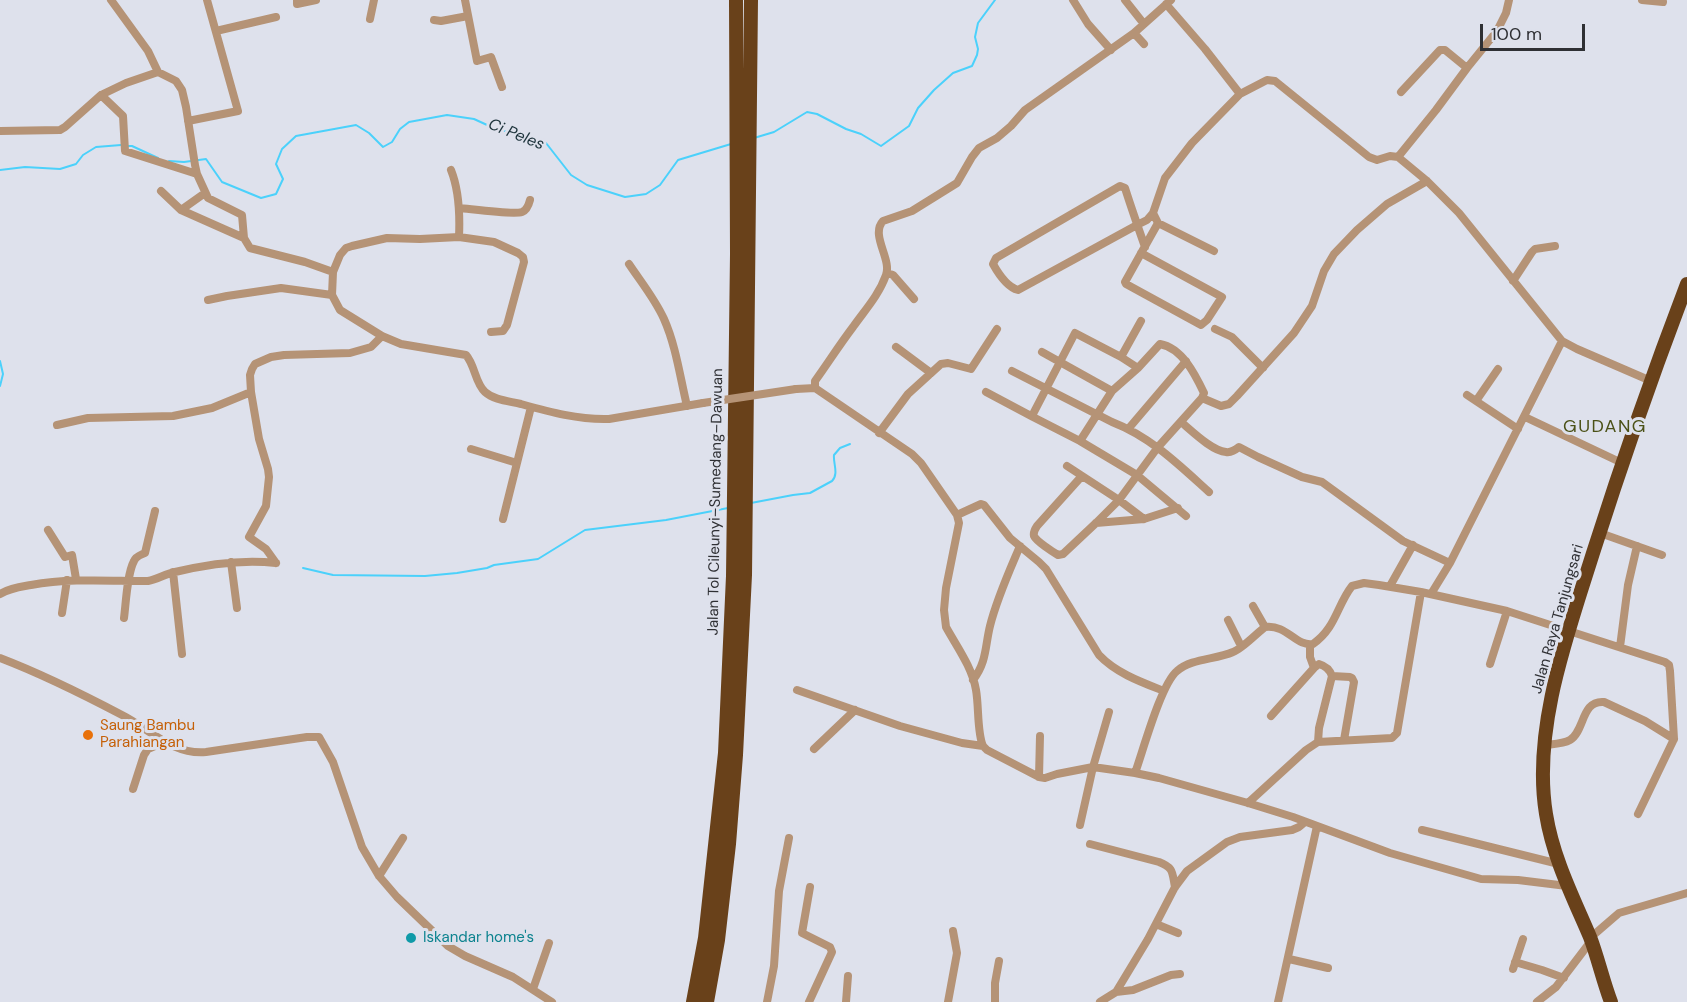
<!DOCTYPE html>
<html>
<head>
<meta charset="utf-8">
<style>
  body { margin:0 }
  #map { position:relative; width:1687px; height:1002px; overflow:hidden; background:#dee1ec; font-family:"DM Sans",sans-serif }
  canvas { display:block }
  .scale { position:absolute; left:1480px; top:24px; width:105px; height:27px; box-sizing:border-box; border:3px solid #2f3034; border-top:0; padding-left:8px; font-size:18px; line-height:21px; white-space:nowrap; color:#2f3034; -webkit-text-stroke:4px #dee1ec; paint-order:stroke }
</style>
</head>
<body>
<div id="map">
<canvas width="1687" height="1002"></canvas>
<div class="scale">100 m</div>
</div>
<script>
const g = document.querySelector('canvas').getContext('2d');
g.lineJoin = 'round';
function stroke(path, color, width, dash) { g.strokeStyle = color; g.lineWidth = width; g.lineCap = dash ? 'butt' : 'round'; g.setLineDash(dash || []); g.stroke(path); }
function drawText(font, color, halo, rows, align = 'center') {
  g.font = font + ' "DM Sans",sans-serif'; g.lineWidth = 6; g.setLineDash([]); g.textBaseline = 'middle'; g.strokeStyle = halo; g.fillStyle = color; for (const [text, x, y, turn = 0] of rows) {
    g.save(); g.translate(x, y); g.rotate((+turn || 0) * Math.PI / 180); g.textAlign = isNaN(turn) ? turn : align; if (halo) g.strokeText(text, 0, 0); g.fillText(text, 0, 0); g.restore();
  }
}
const stream = new Path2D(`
  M754,138L774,132L807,112L817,114L846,129L861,134L881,146L909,126L918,108L934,90L953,73L972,66L977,55L978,49L975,37L978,23L995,0
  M127,146H132L158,158
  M169,161L184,162L206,159L222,182L261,198L276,194L283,179L276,164L282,149L296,136L356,125L369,133L383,147L392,142L400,129L409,122L447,115L474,119L498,130L525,134L546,143L571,175L587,185L625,197L646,194L660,185L678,160L731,144
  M0,170L25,167L60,169L76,164L83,155L96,147L121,145
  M0,361L3,374L0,386
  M751,503L793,495L810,493L832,481C839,474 833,463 834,455L840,448L850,444
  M303,568L333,575L425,576L457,573L487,568L494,565L538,559L585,530L666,520L728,508`);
const street = new Path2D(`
  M111,0L148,51L158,72L176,81L182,90L186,107L195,165L197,174L208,198L242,215L244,238L250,248L305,262L333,272
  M297,0V4L316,0
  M465,0L477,61L491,57L502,87
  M1073,0L1088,24L1111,50
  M1125,0L1144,24
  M1642,0L1663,2
  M1166,4L1205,49L1240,94L1267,80L1275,81L1369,157L1377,160L1390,156L1398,157L1427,181L1459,213L1562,341L1577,349L1651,381
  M370,19L374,0
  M434,20L441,21L468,16
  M216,31L276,17
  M1134,33L1144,44
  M1401,92L1440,50H1445L1467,68
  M101,95L123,116L125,151L197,174
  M188,121L238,111L207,0
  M0,131L60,130L65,127L101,95L126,83L158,72
  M1398,157L1436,110L1467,68L1497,31L1506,13L1509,0
  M451,170C459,190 460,215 459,237
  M161,191L181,210L244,238
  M459,208C471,209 513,215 522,212C527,210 529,204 530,200
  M181,210L205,193
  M1158,223L1214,251
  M1145,247C1138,227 1131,207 1125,188L1120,186L996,258L993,264C998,273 1007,287 1018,290L1137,225L1147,220L1153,213
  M1141,253L1222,297L1207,320L1201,325L1126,284L1125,282L1158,223L1153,213L1165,178L1192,143L1240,94
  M629,264C641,282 655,299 664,319C676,346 680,377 687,406
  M887,273L893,275L914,299
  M1513,281L1532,252L1535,249L1555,246
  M208,300L227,296L281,288L332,295
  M1215,329L1232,337L1263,368
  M491,332L503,331L507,325L524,262L523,257L518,253L494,242L459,237L420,239L387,238L352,246L346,248L340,255L333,272L332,295L340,310L382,336L401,344L466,355C475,365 475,383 485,392C494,400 509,401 521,404C550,412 579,420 609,419L703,403
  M896,347L931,373
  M1042,352L1112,391
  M1121,357L1141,321
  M1138,368L1121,357L1075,333L1033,414V417L1080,441L1137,475L1186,516
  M1012,371L1112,422C1151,437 1179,465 1209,492
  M815,388V381C828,363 840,344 853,327C865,310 879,295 886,275C892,259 870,235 883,221L912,211L957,183L972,157L979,148L997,138L1011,126L1025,110L1134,33L1171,0
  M796,389L815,388L912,454L921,463L957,515L959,523L946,588L944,610L946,627C957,647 972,667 976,690C979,706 977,733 983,746
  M986,392L1033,417
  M1467,395L1518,429
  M1476,401L1498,369
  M1525,417L1622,463
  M1181,422C1192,431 1212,451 1226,452C1231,453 1235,450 1239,447L1258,457L1302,477L1322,482L1403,541L1450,563
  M57,425L88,418L173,416L212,408L251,392
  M1129,428L1186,361
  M879,433L908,394L941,364L948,363L971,369L997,329
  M1080,441L1112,391L1138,368L1160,344C1182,348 1195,374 1204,393L1202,398
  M471,449L517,463
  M1067,466L1119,500L1144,519
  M1081,477L1037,526C1035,529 1033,532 1034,536C1036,541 1053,552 1058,555L1063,554L1096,523L1119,500L1158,447L1202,398L1221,406L1229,404L1237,396L1294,333L1312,306L1324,271L1334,254L1357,230L1387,204L1427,181
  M957,515L981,504L984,505L1010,538L1039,562L1046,569L1099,655C1116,673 1141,682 1164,691
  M503,519L531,407
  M1096,523L1144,519L1178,508
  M48,530L65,557L72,555L76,579
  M1600,533L1662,555
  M231,562L237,608
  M276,563L266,549L249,537L266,506L269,477L268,469L259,439L251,392L250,375L252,369L255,364L271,357L284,355L350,353L371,347L382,336
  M173,572L182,654
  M1390,586L1413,545
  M0,594C10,588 20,587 31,585C71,578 109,581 148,581C158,579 165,574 175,572C208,564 242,559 276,563
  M1431,594L1450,563L1562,341
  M1253,606L1265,627
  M62,613L67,580
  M124,618C126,603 127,574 134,561C136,556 141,555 145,553L155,511
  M1228,620L1241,646
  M1310,645V657L1314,668L1319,664C1326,666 1330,670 1332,676L1319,728L1318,742
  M1620,647L1628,585L1637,546
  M0,658C42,674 82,694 122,715C150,729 172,755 206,752L307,737H319L333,762L362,847L379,876L397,897L448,946L465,956L513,977L552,1002
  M1490,664L1507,611
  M1332,676L1350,677L1352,678L1354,682L1344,740
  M973,680C987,662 985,646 990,626C997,598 1009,572 1020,546
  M797,690L900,726L962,743L983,746L987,750L1039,777L1045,778L1057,774L1093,767L1135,773L1159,778L1248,803L1293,817L1390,853L1481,879L1518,880L1567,886
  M1271,716L1314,668
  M1545,745C1553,744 1563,744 1570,740C1585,731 1581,700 1604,702L1645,721L1674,739L1638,814
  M814,749L855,710
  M1135,773C1143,751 1161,684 1177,671C1192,658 1215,660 1233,652C1242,649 1257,633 1265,627C1287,624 1296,647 1313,644C1336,628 1337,605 1352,586L1364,583L1379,585L1421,592L1507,611L1665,662L1669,665L1670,671L1674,739
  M1039,777L1040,736
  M133,789L144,755L148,749L164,742
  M1248,803L1306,750L1318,742L1392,738L1397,733L1421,592
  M1080,825L1093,767L1109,712
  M1422,830L1559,864
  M1090,844L1159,862C1174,868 1172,872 1175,887
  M379,876L403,838
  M1156,924L1178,933
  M1590,938L1619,913L1687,893
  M1289,959L1328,968
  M1515,962L1542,970L1564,978
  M1513,969L1523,939
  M533,989L549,943
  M1116,992L1133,990L1171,975L1180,974
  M767,1002L774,966L779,891L789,838
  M809,1002L832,952L830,947L802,933L810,887
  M846,1002L848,976
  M948,1002L957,953L953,931
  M995,1002V983L999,961
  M1100,1002L1116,992L1148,939L1175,887L1187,871L1227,842L1240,837L1292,830L1299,827L1305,822
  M1278,1002L1317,826
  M1537,1002L1556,987L1591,941`);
const highway = new Path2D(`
  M693,1002L705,938L725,753L733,576L737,254L736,0
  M707,1002L718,940L729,844L736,755L745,575L751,0
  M1611,1002C1603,981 1598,958 1590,937C1573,897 1553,858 1546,814C1532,729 1568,633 1593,553C1622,462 1653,373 1687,284`);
const streetBridge = new Path2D(`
  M703,403L796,389`);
const markers = [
  [88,735,6,"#e8710a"],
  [411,938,6,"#0f9aa8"]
];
const streetNames = [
  ["Jalan Tol Cileunyi–Sumedang–Dawuan",716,502,-89],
  ["Jalan Raya Tanjungsari",1558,619,-74]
];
const foodNames = [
  ["Saung Bambu",100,726],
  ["Parahiangan",100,743]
];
const cultureNames = [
  ["Iskandar home's",423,938]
];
const waterNames = [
  ["Ci Peles",516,135,22]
];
const quarterNames = [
  ["GUDANG",1605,427]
];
stroke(stream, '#4bd1fb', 2);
stroke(street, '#b59376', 8);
stroke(highway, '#69411a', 14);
stroke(streetBridge, '#b59376', 8);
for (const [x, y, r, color] of markers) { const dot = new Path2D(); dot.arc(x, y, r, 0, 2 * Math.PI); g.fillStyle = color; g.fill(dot); stroke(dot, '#dee1ec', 2); }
drawText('15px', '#2f3034', '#dee1ec', streetNames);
drawText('15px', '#c56008', '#dee1ec', foodNames, 'left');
drawText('15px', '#0d838f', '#dee1ec', cultureNames, 'left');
drawText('italic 16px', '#1d333b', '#dee1ec', waterNames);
g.letterSpacing = '1.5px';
drawText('18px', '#4b5117', '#dee1ec', quarterNames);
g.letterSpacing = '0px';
</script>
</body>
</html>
